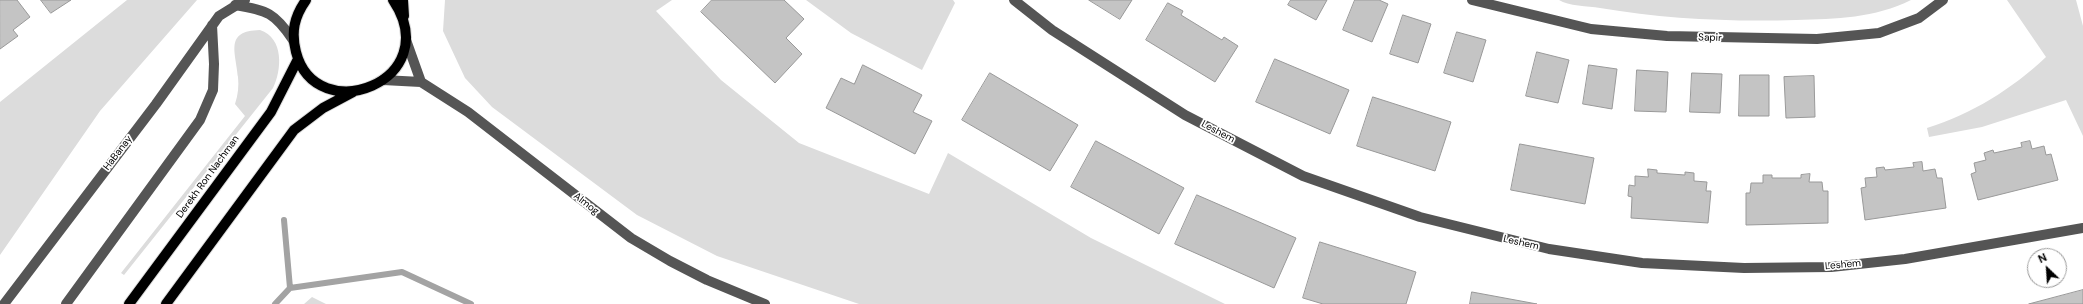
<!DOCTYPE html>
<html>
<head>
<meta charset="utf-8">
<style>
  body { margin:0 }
  #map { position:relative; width:2083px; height:304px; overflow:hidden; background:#fff; font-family:"DM Sans",sans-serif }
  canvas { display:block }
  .north { position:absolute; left:2027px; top:248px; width:40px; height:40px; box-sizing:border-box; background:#fff; border:1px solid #999; border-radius:50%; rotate:335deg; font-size:11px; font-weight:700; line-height:16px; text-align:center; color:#000 }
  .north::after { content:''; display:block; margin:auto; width:14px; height:18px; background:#000; clip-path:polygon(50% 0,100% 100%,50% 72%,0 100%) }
</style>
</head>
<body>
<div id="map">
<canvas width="2083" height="304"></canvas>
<div class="north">N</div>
</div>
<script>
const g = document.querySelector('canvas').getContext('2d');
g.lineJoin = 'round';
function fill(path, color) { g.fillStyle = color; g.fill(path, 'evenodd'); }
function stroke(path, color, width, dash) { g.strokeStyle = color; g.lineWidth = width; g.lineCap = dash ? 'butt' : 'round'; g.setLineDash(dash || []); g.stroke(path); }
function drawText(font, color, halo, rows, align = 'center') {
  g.font = font + ' "DM Sans",sans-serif'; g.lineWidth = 3.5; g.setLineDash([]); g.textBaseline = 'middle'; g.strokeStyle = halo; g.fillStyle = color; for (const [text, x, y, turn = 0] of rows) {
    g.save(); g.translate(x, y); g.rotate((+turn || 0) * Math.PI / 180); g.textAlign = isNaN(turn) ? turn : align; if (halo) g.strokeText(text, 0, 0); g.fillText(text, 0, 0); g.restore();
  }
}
const green = new Path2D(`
  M127,0H197L100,111L0,255V102Z
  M445,0H672L656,11L721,80L799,143L929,194L948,153L1091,238L1225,304H859L717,256L637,215L492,107L465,78L443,31Z
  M806,0H953L955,3L922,70L851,33Z
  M1559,0H1911C1875,18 1836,19 1796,20C1731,22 1665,19 1600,8C1588,6 1568,6 1559,0Z
  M2007,0H2076L2083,26V136L2066,100L1982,127L1929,137L1927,128C1972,114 2012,89 2046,57Z
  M260,30C284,38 282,70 273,88L124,275L121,273L245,116L235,104C238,95 239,86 238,77C236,52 224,31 260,30Z
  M312,297L326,304H304Z`);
const stream = new Path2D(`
  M290,288L402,272L471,304
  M275,304L290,288L284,220`);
const building = new Path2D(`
  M0,0H17L30,17L13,30L18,36L0,49Z
  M41,0H71L51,13Z
  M712,0H784L804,19L786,38L802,54L775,83L701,12Z
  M1089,0H1132L1120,19Z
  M1291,0H1327L1316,20L1288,5Z
  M1355,0H1379L1388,4L1372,42L1343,30Z
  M1168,3L1183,11L1181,15L1222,40L1224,37L1238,46L1215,82L1146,40Z
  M1403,15L1431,24L1418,63L1390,54Z
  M1457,32L1486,40L1473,82L1444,73Z
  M1537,52L1569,60L1558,103L1526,96Z
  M1275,59L1349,90L1330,134L1256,102Z
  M863,65L922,95L913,112L932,121L915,154L826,108L841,78L854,84Z
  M1589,65L1617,69L1612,109L1583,104Z
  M1637,70L1668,72L1666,112L1635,111Z
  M990,73L1078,125L1050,171L962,120Z
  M1692,73L1722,74L1720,113L1690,112Z
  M1740,75H1769V116H1739Z
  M1814,76L1815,117L1786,118L1784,77Z
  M1373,97L1451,122L1435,171L1357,146Z
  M1096,141L1184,188L1159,234L1071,187Z
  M2030,141L2032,149L2044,146L2046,155L2051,154L2058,180L1978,200L1971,174L1976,172L1974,163L1986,160L1984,153L1993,150L1994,153L2022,147L2021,143Z
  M1520,144L1594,158L1585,204L1511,190Z
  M1922,162L1923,171L1935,169L1937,178H1942L1946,208L1865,220L1861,188L1866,187L1865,178L1877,177L1876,168L1884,167L1885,170L1914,167L1913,163Z
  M1648,169L1657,170V173L1685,175V172L1694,173V181L1707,182L1706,191H1711L1708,223L1631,218L1632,197L1628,196L1629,185L1635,186V176L1648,177Z
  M1810,174L1809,182H1822L1823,191H1828V223L1746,225V193H1750L1751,183H1763V175H1772V178H1801V175Z
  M1197,195L1296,238L1274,288L1175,244Z
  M1320,242L1416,272L1406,304H1323L1303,298Z
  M2083,290V304H2029Z
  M1472,292L1537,304H1470Z`);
const minor = new Path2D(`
  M1014,0L1052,30L1185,115L1303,176L1420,217L1549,249L1642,263L1744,268L1831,267L1905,259L2083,228
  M1472,0L1591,29L1667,36L1817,39L1879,33L1919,18L1943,0
  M235,5C267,10 275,13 293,40
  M406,40L421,82
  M383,80L421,82L468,112L631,238L670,261L707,280L765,304
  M4,304L156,104L219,16L245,0
  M66,304L200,120L213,90L214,64L212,25`);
const major = new Path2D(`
  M306,0C294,17 291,32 296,52C316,130 447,81 393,0
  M403,0L404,16
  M129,304L271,112L298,59
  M166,304L294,130L323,108L353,92`);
const streetNames = [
  ["Sapir",1710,38,2],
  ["Leshem",1218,132,28],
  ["HaBanay",118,153,-53],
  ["Derekh Ron Nachman",208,177,-54],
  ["Almog",586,204,38],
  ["Leshem",1521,243,13],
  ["Leshem",1843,265,-5]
];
fill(green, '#dcdcdc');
stroke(stream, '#a3a3a3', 6);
fill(building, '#c4c4c4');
stroke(building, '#999', 1);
stroke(major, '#dbdbdb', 12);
stroke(minor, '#555', 10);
stroke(major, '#000', 10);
drawText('10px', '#000', '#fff', streetNames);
</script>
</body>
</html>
